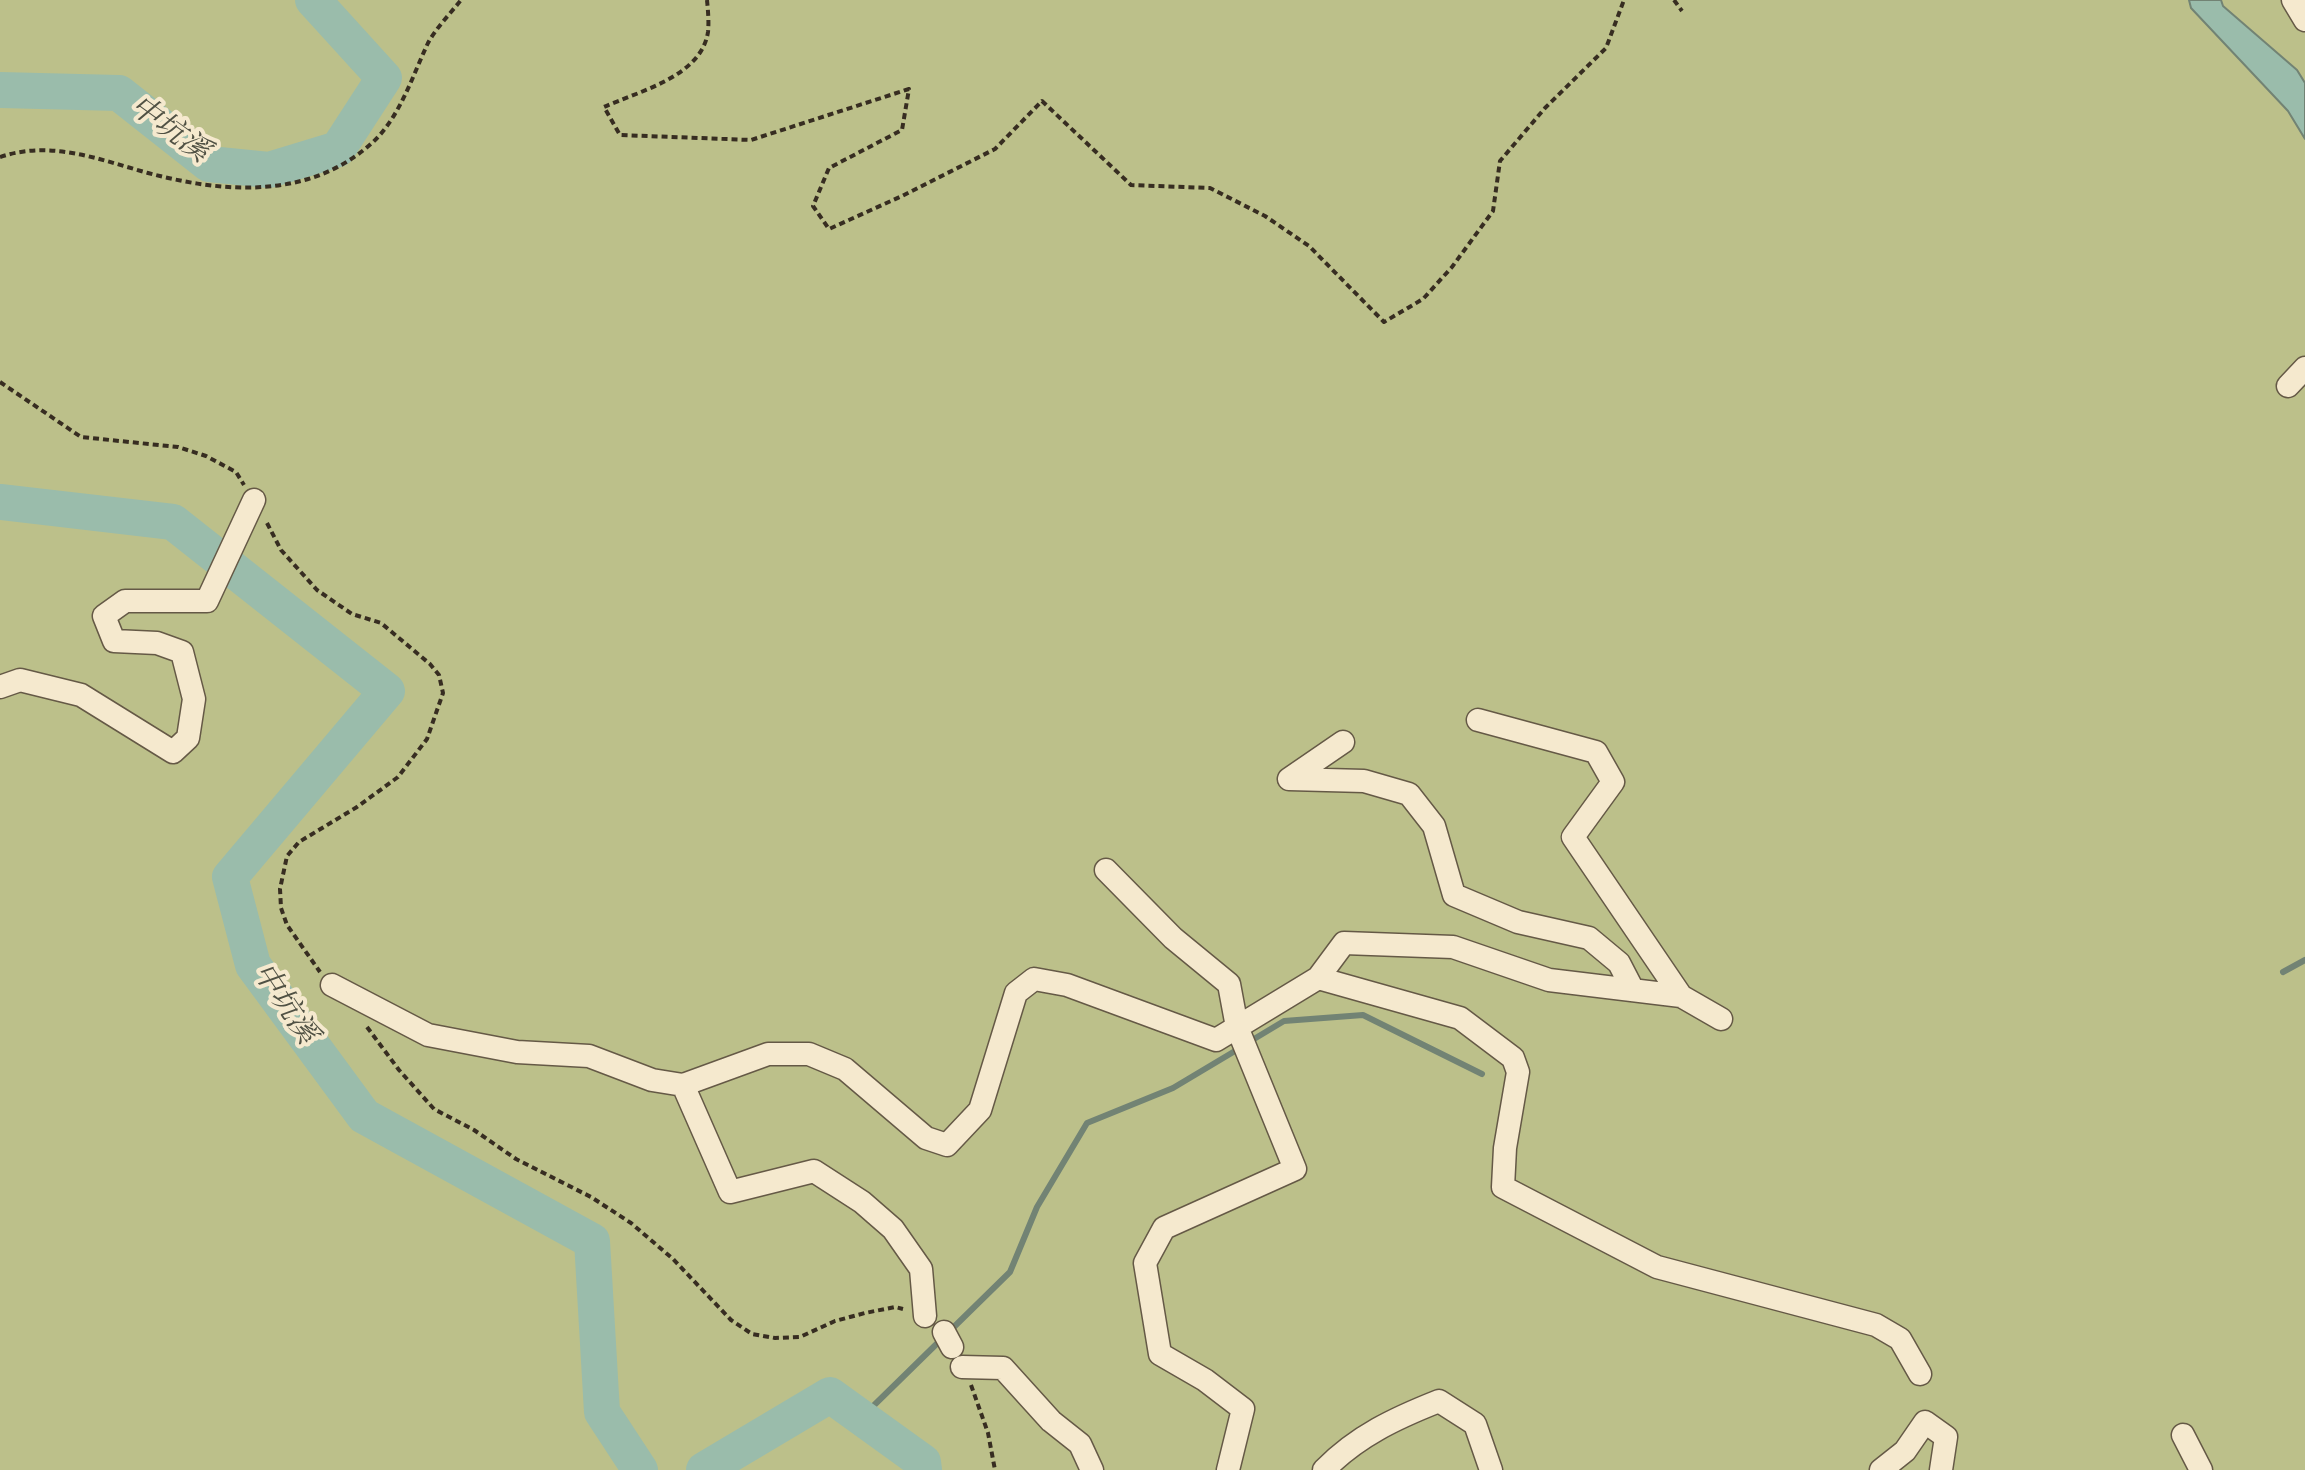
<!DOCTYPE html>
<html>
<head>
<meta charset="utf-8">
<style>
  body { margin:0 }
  canvas { display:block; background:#efddb3 }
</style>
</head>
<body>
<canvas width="2305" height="1470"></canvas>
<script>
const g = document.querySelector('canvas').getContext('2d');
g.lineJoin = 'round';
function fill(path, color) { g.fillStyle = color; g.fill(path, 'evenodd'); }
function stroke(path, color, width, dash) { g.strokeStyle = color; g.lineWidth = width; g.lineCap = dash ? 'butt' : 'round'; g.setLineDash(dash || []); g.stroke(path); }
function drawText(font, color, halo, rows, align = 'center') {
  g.font = font + ' "Gentium Book Plus","Noto Serif TC",serif'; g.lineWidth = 8; g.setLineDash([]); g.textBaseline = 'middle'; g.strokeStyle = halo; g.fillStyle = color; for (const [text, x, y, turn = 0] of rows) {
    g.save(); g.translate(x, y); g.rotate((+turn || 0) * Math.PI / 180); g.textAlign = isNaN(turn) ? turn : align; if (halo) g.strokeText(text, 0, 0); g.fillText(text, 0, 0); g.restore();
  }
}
const green = new Path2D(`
  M0,0H2305V1470H0Z`);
const water = new Path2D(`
  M2189,0H2221L2223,6L2297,70L2305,83V139L2288,111L2191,8Z`);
const stream = new Path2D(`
  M2283,972L2305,960
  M1249,1042L1284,1021L1363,1015L1482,1074
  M862,1417L1010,1272L1037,1207L1087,1123L1173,1088L1240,1048`);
const river = new Path2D(`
  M0,90L119,93L209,164L269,170L338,149L384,78L313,0
  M0,502L173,522L387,691L230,877L253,965L364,1116L592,1241L602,1412L640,1470
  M704,1470L830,1395L923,1462L924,1470`);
const path = new Path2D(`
  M707,0C708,10 709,22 708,32C701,77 639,91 604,107L620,135L751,140L909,89L902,130L829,168L813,206L829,229L902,196L995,149L1042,101L1131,185L1210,188L1265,216L1309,246L1384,322L1423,299L1452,267L1493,211L1500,161L1545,108L1606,48L1624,0
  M1674,0L1682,11
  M0,157C51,140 98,159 148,173C223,193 309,200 372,143C400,117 412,77 428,43C436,28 450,14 461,0
  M0,382L81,437L178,447L206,456L236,472L244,485
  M267,523L281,550L317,590L352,614L381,623L430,664L439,675L443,693L427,739L398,777L357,807L299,842L287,856L280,889L281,908L287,925L320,972
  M367,1027L399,1070L434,1109L474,1130L516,1159L591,1197L631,1223L673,1259L731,1320L752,1334L775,1338L800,1337L835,1321L865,1313L895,1307L903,1309
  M971,1385L988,1433L995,1470`);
const minor = new Path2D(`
  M2293,0L2305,20
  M2288,386L2305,368
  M0,687L20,680L81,695L173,752L188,738L194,699L182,652L157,643L114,641L104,616L125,601H207L254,500
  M1478,720L1596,752L1613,782L1573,837L1681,996
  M1343,742L1289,779L1364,781L1409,794L1434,826L1454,895L1518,922L1589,938L1619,963L1633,990
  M1106,870L1173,938L1229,984L1237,1027L1295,1169L1164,1228L1145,1263L1160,1354L1205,1380L1243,1409L1228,1470
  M1318,978L1460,1018L1513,1058L1518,1072L1505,1148L1503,1187L1657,1267L1876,1325L1900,1339L1920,1374
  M332,985L428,1035L517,1052L589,1056L652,1080L683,1085L768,1054H809L845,1069L926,1138L947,1145L980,1110L1016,993L1034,979L1067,985L1216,1040L1318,978L1344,943L1453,947L1549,980L1681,996L1721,1019
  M683,1085L730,1192L814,1171L862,1202L893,1229L921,1269L925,1316
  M944,1332L952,1347
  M962,1367L1003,1368L1051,1421L1080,1444L1092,1470
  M2183,1435L2201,1470
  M1324,1470C1357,1436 1396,1418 1439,1401L1475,1424L1491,1470
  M1881,1470L1905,1451L1925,1422L1946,1437L1941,1470`);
const waterNames = [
  ["中坑溪",169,130,36],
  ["中坑溪",284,1004,56]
];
fill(green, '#bcc08a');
fill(water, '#9abcab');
stroke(water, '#728374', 2);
stroke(stream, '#728374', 6);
stroke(river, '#9abcab', 36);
stroke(minor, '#655946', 25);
stroke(path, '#372d21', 4, [6, 4]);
stroke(minor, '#f5e9ce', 22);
drawText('italic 30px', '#505144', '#f5e9ce', waterNames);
</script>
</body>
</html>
